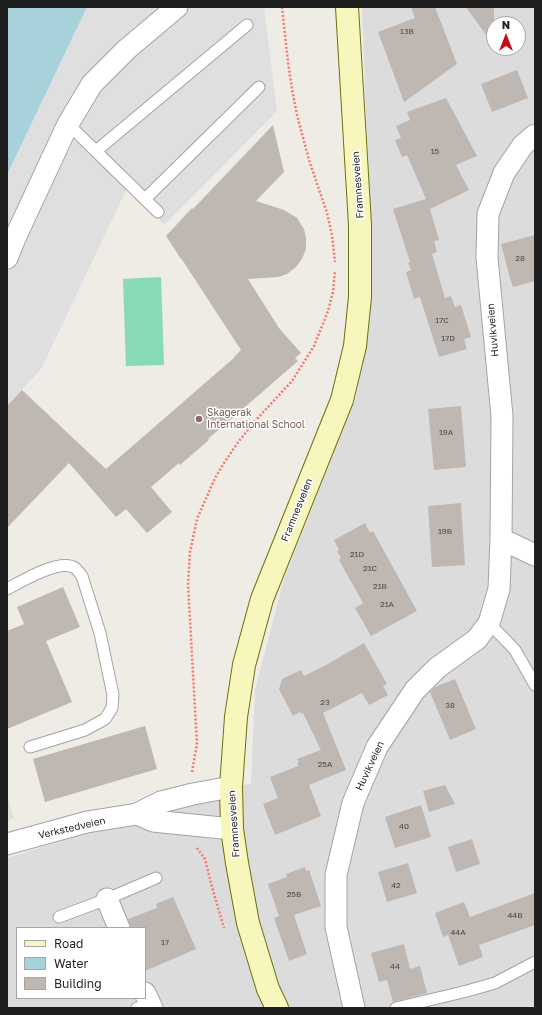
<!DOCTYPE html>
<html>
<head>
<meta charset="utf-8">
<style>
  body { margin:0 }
  #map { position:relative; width:542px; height:1015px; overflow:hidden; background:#efebe5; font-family:"Golos Text",sans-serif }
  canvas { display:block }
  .frame { position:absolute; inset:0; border:8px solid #1f1f1f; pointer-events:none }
  .legend { position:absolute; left:16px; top:927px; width:130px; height:72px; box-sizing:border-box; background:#fff; border:1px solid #a5a5a5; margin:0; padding:5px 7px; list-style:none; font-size:12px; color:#1f1f1f }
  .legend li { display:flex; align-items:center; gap:8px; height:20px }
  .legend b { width:20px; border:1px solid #a5a5a5 }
  .north { position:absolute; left:486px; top:16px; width:40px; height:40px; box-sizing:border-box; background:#fff; border:1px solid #a5a5a5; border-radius:50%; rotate:0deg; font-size:11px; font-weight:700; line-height:16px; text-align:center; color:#1f1f1f }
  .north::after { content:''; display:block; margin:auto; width:14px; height:18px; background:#c40914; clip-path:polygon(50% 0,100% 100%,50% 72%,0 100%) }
</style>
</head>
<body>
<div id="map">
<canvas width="542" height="1015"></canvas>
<div class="frame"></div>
<ul class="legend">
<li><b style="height:5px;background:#f7f6bc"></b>Road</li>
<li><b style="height:11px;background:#a8d2db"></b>Water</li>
<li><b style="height:11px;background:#bfb7b2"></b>Building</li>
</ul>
<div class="north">N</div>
</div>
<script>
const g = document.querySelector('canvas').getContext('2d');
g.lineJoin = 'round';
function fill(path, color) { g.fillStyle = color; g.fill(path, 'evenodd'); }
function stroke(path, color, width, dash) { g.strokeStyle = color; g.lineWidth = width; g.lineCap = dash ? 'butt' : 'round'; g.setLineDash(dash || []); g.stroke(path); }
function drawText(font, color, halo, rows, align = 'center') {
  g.font = font + ' "Golos Text",sans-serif'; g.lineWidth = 3; g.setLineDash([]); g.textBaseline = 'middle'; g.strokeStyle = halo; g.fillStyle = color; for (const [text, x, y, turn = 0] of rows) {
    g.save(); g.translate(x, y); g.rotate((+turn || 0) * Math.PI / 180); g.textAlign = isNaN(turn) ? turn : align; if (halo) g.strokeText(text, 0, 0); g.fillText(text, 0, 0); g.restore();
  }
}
const residential = new Path2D(`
  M362,7H535V1008H7V858L251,783L255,690L283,582L356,398L370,321V216ZM494,24H518V48H494ZM17,928H145V998H17Z`);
const pitch = new Path2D(`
  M161,277L164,365L126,366L123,279Z`);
const parking = new Path2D(`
  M87,7H264L277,111L164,225L129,184L41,369L7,406V175Z
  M7,795L14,818L7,821Z`);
const water = new Path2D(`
  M7,7H87L7,175Z`);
const building = new Path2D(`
  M411,7H435L457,64L404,102L378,32L415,18Z
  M466,7H494V46Z
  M517,70L528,98L492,112L481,84Z
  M446,98L477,156L456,165L469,190L430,209L439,240L434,241L437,252L432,254L445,298L451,296L455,307L461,305L471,337L464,339L467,349L439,357L420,297L414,299L406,272L411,270L408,263L410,262L393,209L426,199L407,155L402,157L395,140L401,138L396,126L410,120L407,112Z
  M273,125L284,172L256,201L284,210L297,218L304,229L306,238V249L302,259L296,267L287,274L278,277L248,279L279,328L301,353L295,358L298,361L208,439L209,440L180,465L179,463L151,487L172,512L147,533L126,509L116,517L69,463L7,528V406L22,390L106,469L235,357H234L241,350L181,258V259L166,236L192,208L193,209Z
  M535,235V281L513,287L510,278L501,244Z
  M461,406L466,467L434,470L428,409Z
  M461,503L465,565L432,567L428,506Z
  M365,523L370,533L373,531L417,611L371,636L355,608L363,603L339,560L341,558L337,551L339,550L334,540Z
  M63,587L80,627L46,641L72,702L7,729V631L24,624L17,607Z
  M364,643L387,684L383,686L388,695L369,705L362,693L323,713L346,770L309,785L321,816L275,835L263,804L278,798L270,777L298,766L297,763L299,762L297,759L321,750L303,713L301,714L300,712L293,716L279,689L282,679L301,670L304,676L326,665Z
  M455,679L476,729L450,740L430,692L435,687Z
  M145,726L157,769L45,802L33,759Z
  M445,785L455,804L429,812L423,791Z
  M421,805L431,837L395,848L385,817Z
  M472,839L480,864L456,872L448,847Z
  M408,863L417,893L387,902L378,872Z
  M305,867L306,871L309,870L321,906L294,915L307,954L289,961L274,918L279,916L268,884L287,877L286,874Z
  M535,893V925L479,945L483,957L459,966L448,935L443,937L435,913L464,902L470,917Z
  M173,897L196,949L145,971V928H131L128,919L157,908L156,904Z
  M404,944L410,969L420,966L427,993L393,1002L387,980L379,982L371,953Z`);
const path = new Path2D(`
  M282,7L288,62L292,89L297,115L309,160L327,213L332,235L335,262
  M192,772L197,744L188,585L190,552L197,519L215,478L224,463L239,441L255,421L292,381L314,346L328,311L333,292L335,271
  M197,848L205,859L212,887L224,928`);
const lane = new Path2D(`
  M68,124L158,212
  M96,151L247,25
  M145,199L259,87
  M7,589C22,581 60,558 75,568C78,570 80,574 82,576L100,633L113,695L112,708L105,719L85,730L30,747
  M489,623L515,650L535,685
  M59,917L107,899L156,878
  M137,1008L149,1004
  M396,1008L467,991L495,983L535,962`);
const street = new Path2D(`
  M7,258L15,238L68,124L92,84L127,49L177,7
  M501,539L535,555
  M137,814L153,821L232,829
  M7,844L87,822L137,814L161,802L193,794L231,787
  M107,899L119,928
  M145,993L152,1008
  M354,1008L336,927V875L353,803L377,747L415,690L437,668L477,639L489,623L499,589L501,539L502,416L487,258L488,214L504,173L523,145L535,135`);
const secondary = new Path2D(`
  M277,1008L268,989L248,923L237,863L232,829L231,787L236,717L244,665L262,599L342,400L355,346L360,297V225L347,7`);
const markers = [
  [199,419,4,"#8d6e63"]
];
const numberNames = [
  ["13B",407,31],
  ["15",435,151],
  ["28",520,258],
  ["17C",442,320],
  ["17D",448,338],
  ["19A",446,432],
  ["19B",445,531],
  ["21D",357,554],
  ["21C",370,568],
  ["21B",380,586],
  ["21A",387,604],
  ["23",325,702],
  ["38",450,705],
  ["25A",325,764],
  ["40",404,826],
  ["42",396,885],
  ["25B",294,894],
  ["44B",515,915],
  ["44A",458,932],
  ["17",165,942],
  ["44",395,966]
];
const streetNames = [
  ["Framnesveien",358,185,-94],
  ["Huvikveien",493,330,-95],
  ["Framnesveien",297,510,-68],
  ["Huvikveien",370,766,-65],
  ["Framnesveien",234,824,-94],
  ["Verkstedveien",72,828,-13]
];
const educationNames = [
  ["Skagerak",207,413],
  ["International School",207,425]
];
fill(residential, '#dddcdc');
fill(pitch, '#87dab5');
fill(parking, '#dfdfdf');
fill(water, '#a8d2db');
fill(building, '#bfb7b2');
stroke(lane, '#a3a3a3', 13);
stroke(street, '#a3a3a3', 23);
stroke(secondary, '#6c710a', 24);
stroke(path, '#f37872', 2.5, [2, 2]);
stroke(lane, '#fff', 11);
stroke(street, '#fff', 21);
stroke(secondary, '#f7f6bc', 22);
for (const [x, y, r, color] of markers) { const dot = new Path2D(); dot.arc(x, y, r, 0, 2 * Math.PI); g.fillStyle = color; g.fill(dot); stroke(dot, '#fff', 1.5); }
drawText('8px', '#474544', null, numberNames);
drawText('10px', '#1f1f1f', '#fff', streetNames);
drawText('10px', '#785e54', '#fff', educationNames, 'left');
</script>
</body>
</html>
